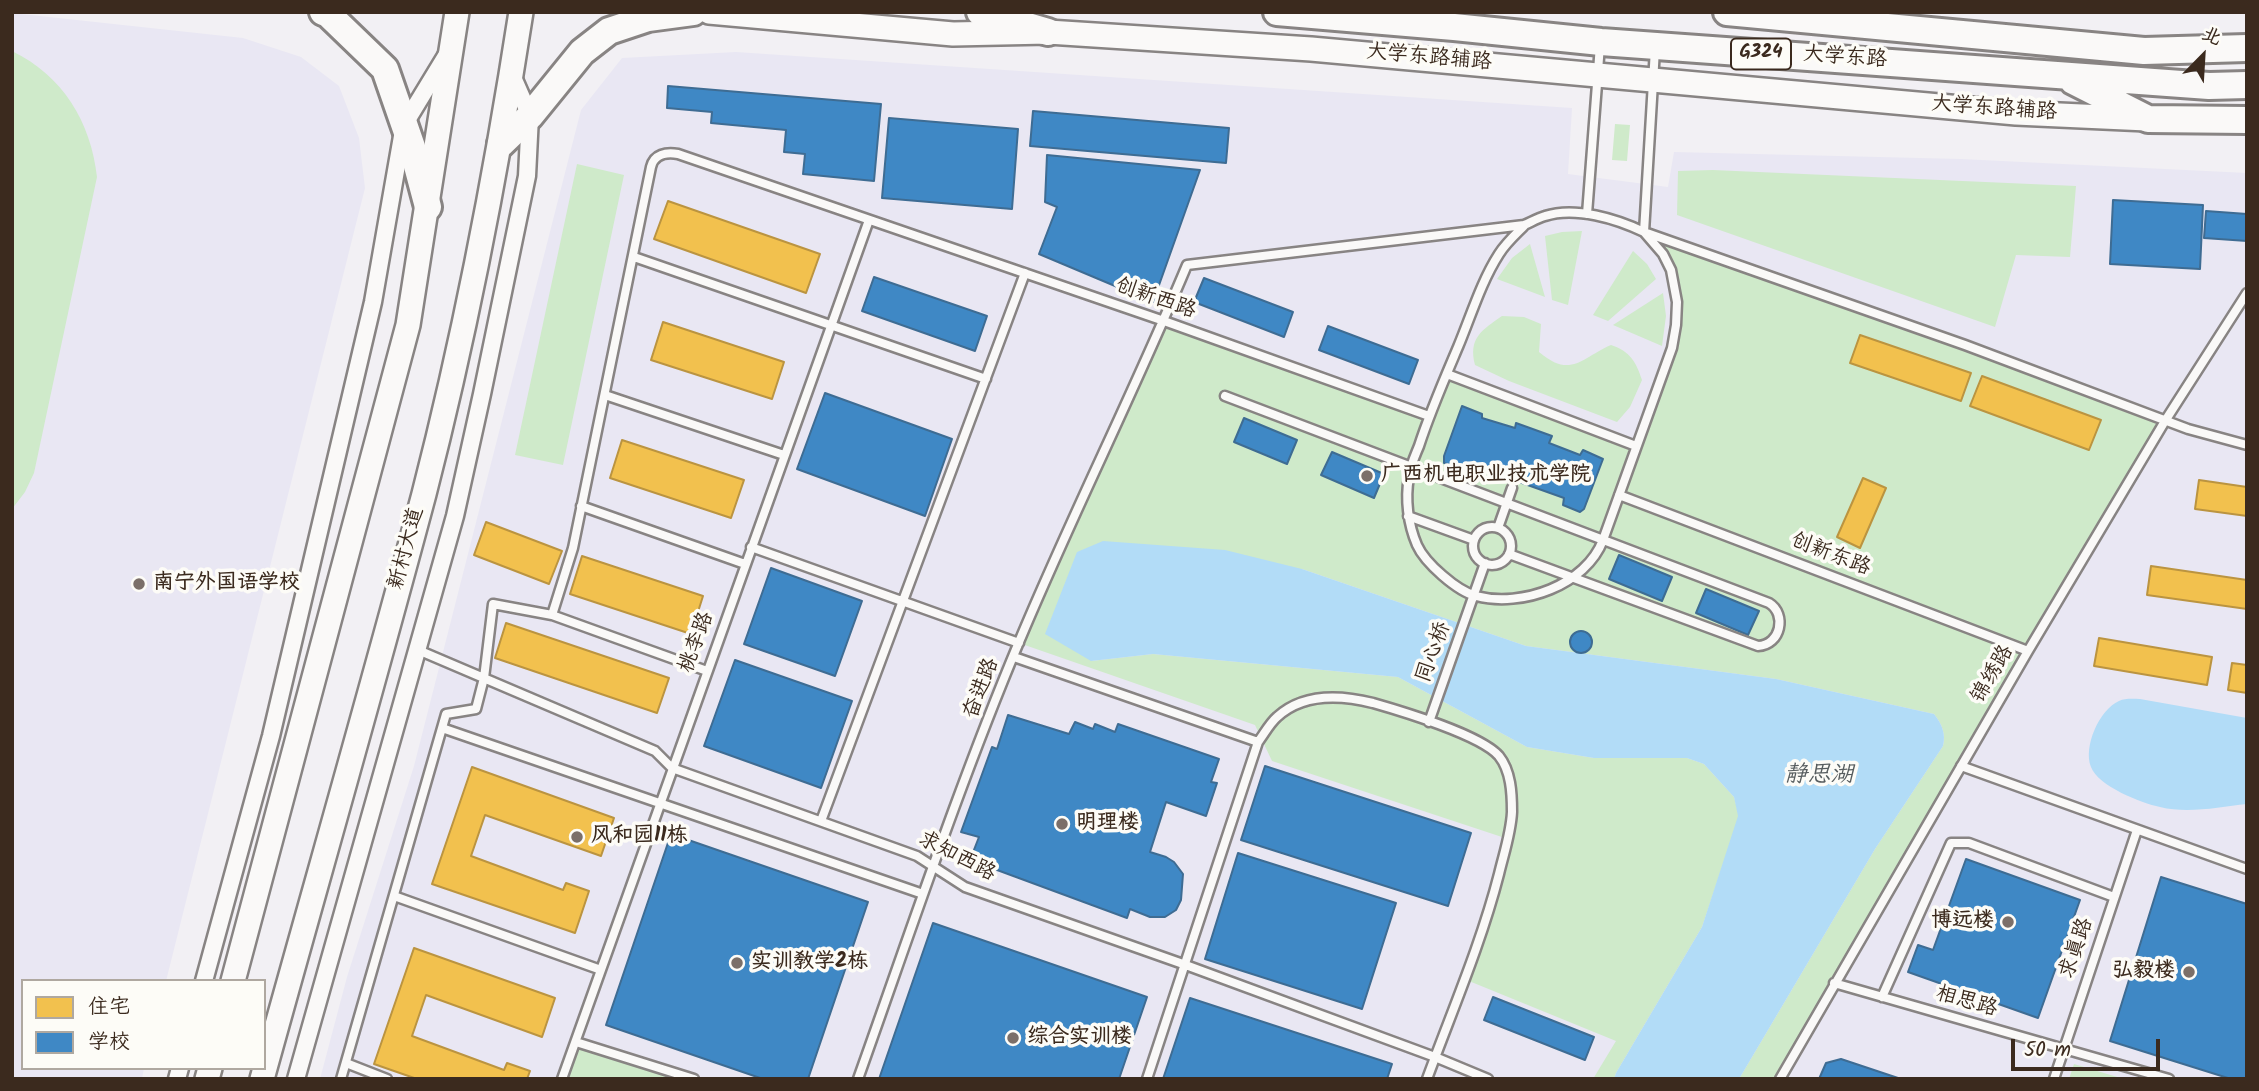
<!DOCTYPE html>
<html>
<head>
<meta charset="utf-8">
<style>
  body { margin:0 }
  #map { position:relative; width:2259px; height:1091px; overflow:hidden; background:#f2f0f4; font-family:Kalam,"LXGW WenKai TC",sans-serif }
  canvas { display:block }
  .frame { position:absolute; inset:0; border:14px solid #3b2a1e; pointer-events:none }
  .legend { position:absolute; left:21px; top:979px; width:245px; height:91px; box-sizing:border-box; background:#fdfcf7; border:2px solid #afa8a0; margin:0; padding:9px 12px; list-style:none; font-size:21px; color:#3b2a1e }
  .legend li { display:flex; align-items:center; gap:14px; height:35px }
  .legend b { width:35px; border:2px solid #afa8a0 }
  .north { position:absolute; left:2168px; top:21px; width:70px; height:70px; -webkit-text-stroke:5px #fdfcf7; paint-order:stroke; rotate:24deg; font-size:19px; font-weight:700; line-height:28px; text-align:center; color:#3b2a1e }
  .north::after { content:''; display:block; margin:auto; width:24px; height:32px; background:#3b2a1e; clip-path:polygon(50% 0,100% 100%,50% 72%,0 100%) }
  .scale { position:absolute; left:2011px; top:1039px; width:149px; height:32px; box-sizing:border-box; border:4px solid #3b2a1e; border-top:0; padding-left:9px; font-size:21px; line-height:24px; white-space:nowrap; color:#3b2a1e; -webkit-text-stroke:5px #fdfcf7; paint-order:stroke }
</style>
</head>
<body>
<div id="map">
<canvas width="2259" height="1091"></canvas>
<div class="frame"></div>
<ul class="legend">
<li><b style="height:19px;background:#f2c14e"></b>住宅</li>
<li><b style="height:19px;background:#3f88c5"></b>学校</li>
</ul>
<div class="north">北</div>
<div class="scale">50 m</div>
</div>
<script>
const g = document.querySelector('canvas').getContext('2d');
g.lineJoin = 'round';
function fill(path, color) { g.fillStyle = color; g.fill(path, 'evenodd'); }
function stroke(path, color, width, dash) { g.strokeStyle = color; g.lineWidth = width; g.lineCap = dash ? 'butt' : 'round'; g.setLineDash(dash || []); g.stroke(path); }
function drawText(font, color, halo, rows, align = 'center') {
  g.font = font + ' Kalam,"LXGW WenKai TC",sans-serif'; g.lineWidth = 7; g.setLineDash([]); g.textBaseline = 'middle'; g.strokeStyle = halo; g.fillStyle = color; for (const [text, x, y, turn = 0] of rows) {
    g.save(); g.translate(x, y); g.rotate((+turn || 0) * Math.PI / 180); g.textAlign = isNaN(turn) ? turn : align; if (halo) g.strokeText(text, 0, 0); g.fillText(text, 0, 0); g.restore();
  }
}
const built = new Path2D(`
  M12,13L243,38L301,57L339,86L359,138L365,188L166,981H23V1068H144L142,1079H12Z
  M736,52L1572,108L1568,174L1668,187L1674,152L1961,159L2247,173V1079H320L347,977L414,766L581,110L622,58Z`);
const green = new Path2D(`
  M12,51C63,76 91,122 97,177L34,473L25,492L12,509Z
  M1615,124L1630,125L1627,161L1612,160Z
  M577,164L624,175L563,465L515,455Z
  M1713,170L2076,186L2070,257L2016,255L1995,327L1677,215L1678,171Z
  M1582,231L1568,305L1552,300L1545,236L1562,232Z
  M1644,232L2165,421L1780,1079H1739L1875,849L1943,746C1946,734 1942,724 1934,714L1776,679L1526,646L1302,569L1091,661L1153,654L1398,677L1527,747L1594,758H1687L1704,764L1734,797L1739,816L1702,927L1616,1073L1614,1079H1593L1616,1041L1464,979L1508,839L1272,761L1255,725L1019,643L1164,321L1429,416L1447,374L1636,446L1676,325L1671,270ZM1860,335L1970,373L1961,401L1851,363ZM1981,376L2100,420L2090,450L1971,405ZM1462,406L1481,414L1482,418L1515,428L1516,423L1551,436L1549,443L1580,455L1583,450L1603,460L1584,509L1580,512L1563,505L1564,498L1466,463L1459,468L1445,463L1444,456ZM1331,452L1384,474L1374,497L1322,475ZM1863,478L1886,489L1860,547L1837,537ZM1672,578L1661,601L1610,579Z
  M1530,244L1545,297L1497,279L1512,258Z
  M1633,251L1647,264L1656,279L1608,321L1593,315Z
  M1663,293L1666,316L1662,346L1613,325Z
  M1502,316L1524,317L1541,324L1539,352C1571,379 1581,358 1611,345C1630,351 1636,362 1642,380L1630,407L1617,422L1509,381L1475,365C1468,338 1482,330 1502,316Z
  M576,1042L694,1079H563Z
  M2074,1064L2124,1079H2069Z`);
const water = new Path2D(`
  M1103,541L1225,550L1302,569L1526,646L1776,679L1934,714C1942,724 1946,734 1943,746L1875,849L1739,1079H1614L1616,1073L1702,927L1738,816L1734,797L1704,764L1687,758H1594L1527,747L1398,677L1153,654L1091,661L1045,634L1077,552Z
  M2140,699L2247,718V804C2219,807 2188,814 2160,807C2141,803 2098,786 2091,767C2083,747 2099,710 2119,701C2125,698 2134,699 2140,699Z`);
const homes = new Path2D(`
  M668,201L820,254L806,293L654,239Z
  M663,322L784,362L772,399L651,360Z
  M1860,335L1971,373L1961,401L1850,363Z
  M1982,376L2101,420L2089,450L1970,406Z
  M622,440L744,480L731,518L610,478Z
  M1863,478L1886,488L1860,548L1837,537Z
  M2199,480L2247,487V516L2195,509Z
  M486,522L562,551L549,584L474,555Z
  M582,556L703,596L691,634L570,594Z
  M2151,566L2247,580V609L2147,595Z
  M506,623L669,678L657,713L495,658Z
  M2099,638L2212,657L2207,685L2094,666Z
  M2232,663L2247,665V693L2228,690Z
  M472,767L614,818L601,856L485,815L471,856L563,890L566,883L589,891L575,933L432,884Z
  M414,948L555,998L542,1037L426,995L412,1036L504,1070L507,1063L530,1071L527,1079H417L374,1064Z`);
const schools = new Path2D(`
  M668,86L881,104L874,181L803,174L805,154L784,152L786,130L711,123L712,112L667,108Z
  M1033,111L1229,128L1226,163L1030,146Z
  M889,118L1018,129L1012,209L882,198Z
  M1047,155L1200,170L1153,302L1039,254L1057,207L1045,202Z
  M2113,200L2203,205L2200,269L2110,264Z
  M2206,211L2247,214V241L2204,238Z
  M874,277L987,316L975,351L862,311Z
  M1204,278L1293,312L1284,337L1194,302Z
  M1328,326L1418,360L1409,384L1319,350Z
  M825,393L952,439L925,516L797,469Z
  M1462,406L1482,414V418L1515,428L1516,423L1552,436L1549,443L1580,455L1583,450L1603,459L1584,509L1580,512L1563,505L1564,498L1466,463L1459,468L1444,463V456Z
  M1244,418L1297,440L1287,464L1234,442Z
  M1332,452L1384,474L1374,498L1321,475Z
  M1619,555L1672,577L1662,601L1609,579Z
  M771,568L862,601L835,676L744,644Z
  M1706,589L1759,611L1748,635L1696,613Z
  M1570 642a11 11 0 1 1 22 0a11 11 0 1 1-22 0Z
  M735,660L852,701L821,788L704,746Z
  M1008,715L1069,734L1075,722L1093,729L1095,724L1115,732L1118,724L1219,759L1211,782L1217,783L1206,816L1166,802L1150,852L1166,857L1174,862L1183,874L1181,900L1176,910L1165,917H1150L1130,909L1127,918L970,860L979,837L961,832L992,747L997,749Z
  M1265,766L1471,833L1448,906L1241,840Z
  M671,834L868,902L808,1079H763L606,1025Z
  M1238,853L1396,903L1362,1009L1205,959Z
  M1966,859L2080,900L2038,1018L1908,972L1918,945L1933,950Z
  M2161,877L2247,904V1079H2231L2110,1041Z
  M933,923L1147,997L1119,1079H879Z
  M1493,997L1594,1037L1585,1060L1484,1020Z
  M1190,998L1392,1064L1387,1079H1163Z
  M1841,1059L1901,1079H1819L1826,1063Z`);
const lane = new Path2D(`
  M1587,214L1600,45
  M1524,226C1515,235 1506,243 1499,254C1481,282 1471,316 1458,347C1444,380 1430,412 1419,446C1415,456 1410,466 1409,477C1405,499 1408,524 1417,545C1425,563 1457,591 1476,596C1522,608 1586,585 1603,540L1672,348L1676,325L1677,302L1671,270L1663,254L1644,232L1655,49
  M634,257L986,379
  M1447,374L1636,446
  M605,395L784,455
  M1225,396L1769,603C1787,614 1781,645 1758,646L1509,554
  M1619,495L2028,651
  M581,506L745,564
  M1408,516L1474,540
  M1473 546a19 19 0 1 1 38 0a19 19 0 1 1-38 0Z
  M1498,528L1512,488
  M751,547L1019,643
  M552,615L707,671
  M418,650L655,751L672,768L917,856L965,887L1183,964L1435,1057L1488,1079
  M1014,657L1258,742L1147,1079
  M1429,722L1485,563
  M442,728L923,894
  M1258,742C1264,734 1270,723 1277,717C1303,693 1341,695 1373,703C1401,711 1481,735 1499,756C1511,771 1512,793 1512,812C1511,833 1504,853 1499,874C1481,944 1452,1011 1427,1079
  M1961,766L2247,869
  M821,821L1025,273
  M394,896L601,970
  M1834,983L2169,1079
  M1882,997L1951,843H1969L2114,897
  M576,1042L694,1079
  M346,1063L387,1079
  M341,1079L446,714L476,709L484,678L493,604L552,615L573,548L651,167C654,154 666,152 678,154L1164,321L1429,416
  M562,1079L869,220
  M858,1079C910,933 959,785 1019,642C1072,515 1134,392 1187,265L1524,225C1531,222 1538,218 1545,216C1575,206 1617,219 1644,232L1965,345L2188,429L2247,445
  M1780,1079L2028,651L2165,421L2247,293
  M2054,1079L2137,830`);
const street = new Path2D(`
  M204,981L271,736L373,302L404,125L446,56
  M177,1079L180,1068
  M296,1079L455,516L482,394L527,176L530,116L512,75`);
const secondary = new Path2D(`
  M709,12L953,34L1048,32L1311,49L2016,113L2147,119
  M233,981L408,325L457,12
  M207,1079L210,1068
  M262,1079C316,884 372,689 424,494C465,335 496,174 521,12`);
const primary = new Path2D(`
  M323,12L328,14L385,69L412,147L428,207
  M980,12L1048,32
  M1277,12L1454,27L1601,42L2209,86L2247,85
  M1727,12L2144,51L2247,48
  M2073,81L2148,119L2247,120
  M501,144L530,116L582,52L609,31L648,18L693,12`);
const markers = [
  [1367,476,7,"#7b6f69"],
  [139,584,7,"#7b6f69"],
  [1062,824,7,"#7b6f69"],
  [577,837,7,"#7b6f69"],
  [2008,922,7,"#7b6f69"],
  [737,963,7,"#7b6f69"],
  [2189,972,7,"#7b6f69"],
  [1013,1038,7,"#7b6f69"]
];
const shields = [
  [1761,54,60]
];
const shieldNames = [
  ["G324",1761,54]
];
const streetNames = [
  ["大学东路辅路",1429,59,5],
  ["大学东路",1845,59,4],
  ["大学东路辅路",1994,110,4],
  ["创新西路",1155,300,19],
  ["新村大道",408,549,-75],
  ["创新东路",1830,556,21],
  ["桃李路",698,643,-70],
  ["同心桥",1435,653,-70],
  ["锦绣路",1994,675,-60],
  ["奋进路",983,689,-69],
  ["求知西路",956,858,27],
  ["求真路",2078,949,-71],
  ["相思路",1966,1003,16]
];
const poiNames = [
  ["广西机电职业技术学院",1381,476],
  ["南宁外国语学校",153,584],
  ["明理楼",1076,824],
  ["风和园11栋",591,837],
  ["博远楼",1994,922,"right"],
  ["实训教学2栋",751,963],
  ["弘毅楼",2175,972,"right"],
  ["综合实训楼",1027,1038]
];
const waterNames = [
  ["静思湖",1819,777]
];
fill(built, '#e9e7f3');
fill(green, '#cfeaca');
fill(water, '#b2dcf7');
fill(homes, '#f2c14e');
stroke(homes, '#bb9440', 2);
fill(schools, '#3f88c5');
stroke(schools, '#3e6c93', 2);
stroke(lane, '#888483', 13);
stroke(street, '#888483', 21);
stroke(secondary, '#888483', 28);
stroke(primary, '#888483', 32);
stroke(lane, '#faf9f8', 8);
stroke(street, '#faf9f8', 16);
stroke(secondary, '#faf9f8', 23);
stroke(primary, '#faf9f8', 26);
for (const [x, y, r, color] of markers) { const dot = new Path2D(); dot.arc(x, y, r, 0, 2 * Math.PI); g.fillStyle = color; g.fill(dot); stroke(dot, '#fdfcf7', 2.5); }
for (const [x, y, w] of shields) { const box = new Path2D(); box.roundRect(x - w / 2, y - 15.5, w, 31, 5); g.fillStyle = '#fdfcf7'; g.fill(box); stroke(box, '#3b2a1e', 2); }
drawText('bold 19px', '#3b2a1e', null, shieldNames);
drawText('21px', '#3b2a1e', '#fdfcf7', streetNames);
drawText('bold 21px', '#3b2a1e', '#fdfcf7', poiNames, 'left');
drawText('italic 23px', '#575d5f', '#fdfcf7', waterNames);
</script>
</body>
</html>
